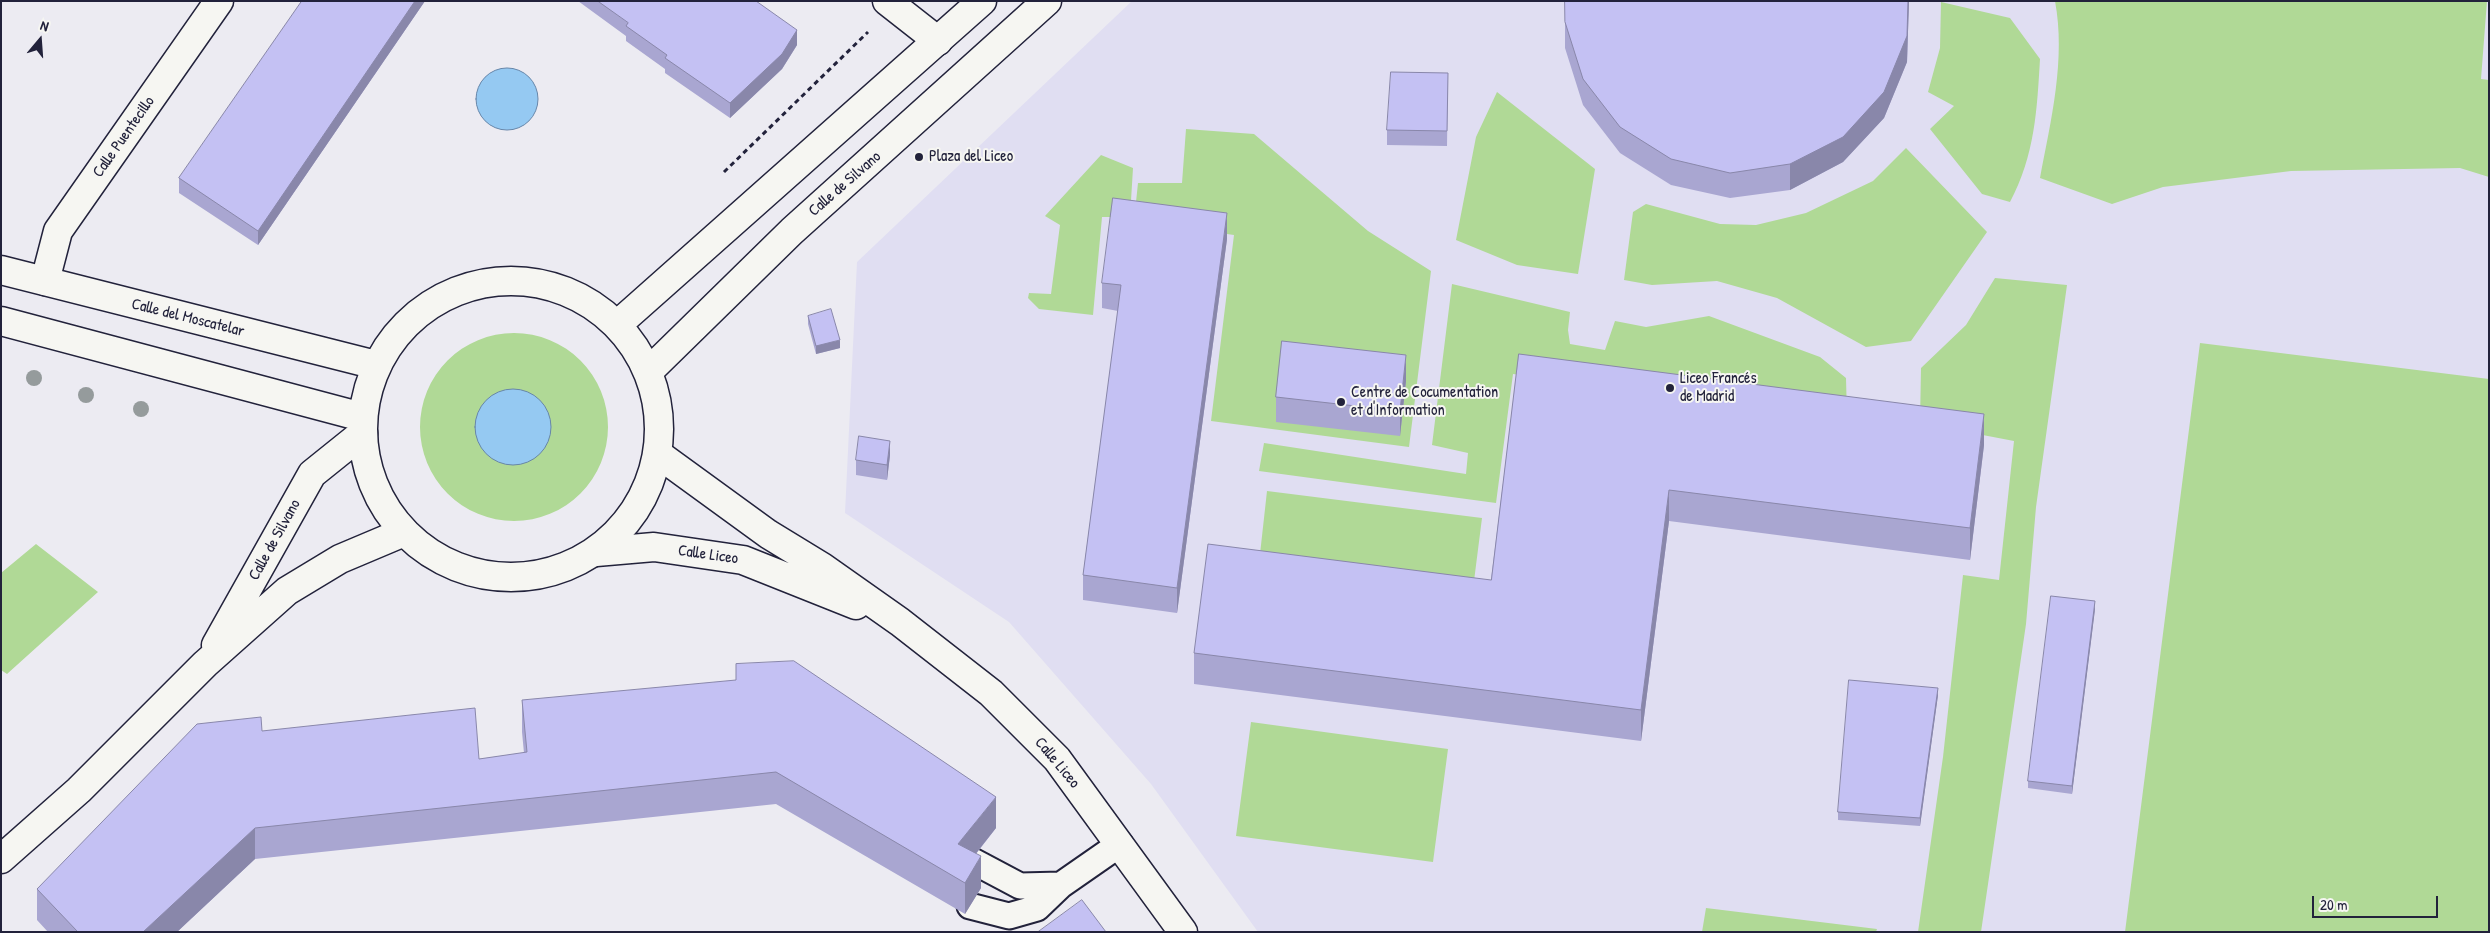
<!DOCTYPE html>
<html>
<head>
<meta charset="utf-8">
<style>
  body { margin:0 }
  #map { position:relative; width:2490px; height:933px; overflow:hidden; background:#ecebf2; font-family:"Patrick Hand",sans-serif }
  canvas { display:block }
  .frame { position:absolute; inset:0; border:2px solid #22223b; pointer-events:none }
  .north { position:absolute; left:15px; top:15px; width:50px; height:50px; -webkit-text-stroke:4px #f6f6f2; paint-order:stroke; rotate:18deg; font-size:14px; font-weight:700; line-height:20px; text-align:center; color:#22223b }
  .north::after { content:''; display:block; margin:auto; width:18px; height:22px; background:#22223b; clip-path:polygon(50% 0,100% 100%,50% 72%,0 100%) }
  .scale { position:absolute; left:2312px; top:896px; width:126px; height:22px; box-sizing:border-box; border:2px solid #22223b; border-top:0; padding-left:6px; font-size:15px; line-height:18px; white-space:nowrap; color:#22223b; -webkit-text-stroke:4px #f6f6f2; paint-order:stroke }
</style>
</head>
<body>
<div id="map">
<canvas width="2490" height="933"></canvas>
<div class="frame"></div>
<div class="north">N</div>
<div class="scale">20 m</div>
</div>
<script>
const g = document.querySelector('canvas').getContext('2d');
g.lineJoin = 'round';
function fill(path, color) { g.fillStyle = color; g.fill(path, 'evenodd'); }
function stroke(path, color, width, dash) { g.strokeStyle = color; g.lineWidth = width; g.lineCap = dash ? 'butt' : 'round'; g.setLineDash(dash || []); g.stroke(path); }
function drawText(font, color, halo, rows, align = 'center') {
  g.font = font + ' "Patrick Hand",sans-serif'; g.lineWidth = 4; g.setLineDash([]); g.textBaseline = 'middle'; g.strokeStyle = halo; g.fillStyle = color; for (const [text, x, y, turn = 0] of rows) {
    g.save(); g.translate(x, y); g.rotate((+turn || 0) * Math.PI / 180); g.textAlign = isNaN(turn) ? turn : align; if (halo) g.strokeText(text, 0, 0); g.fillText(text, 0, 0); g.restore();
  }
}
const built = new Path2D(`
  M1132,1H2489V932H1258L1151,784L1009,622L845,513L857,262Z`);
const green = new Path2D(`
  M2055,1H2487L2481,79L2489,80V177L2460,168L2291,171L2163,187L2112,204L2040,178C2051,120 2066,59 2055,1Z
  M1941,2L2010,18L2040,59C2037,110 2035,155 2010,202L1982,194L1930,129L1954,106L1928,92L1940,48Z
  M1497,92L1595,169L1578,274L1517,265L1456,240L1476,137Z
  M1186,129L1254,134L1368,231L1431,271L1409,447L1211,421L1234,235L1134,221L1138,183H1182Z
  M1906,148L1987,232L1911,341L1866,347L1777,298L1717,281L1652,285L1624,280L1633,212L1646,204L1720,224L1756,225L1806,213L1873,181Z
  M1101,155L1133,168L1130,217H1102L1093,315L1039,309L1028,298L1029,293L1051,294L1060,225L1045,216Z
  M1995,278L2067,285L2036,507L2026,624L1981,932H1918L1943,757L1963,575L1999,580L2014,441L1920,423L1921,368L1966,325Z
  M1452,284L1570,312L1568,330L1570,344L1605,350L1615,321L1646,327L1709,316L1820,357L1846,378L1847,416L1513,374L1496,503L1259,471L1264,443L1466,474L1468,453L1432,445Z
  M420 427a94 94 0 1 1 188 0a94 94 0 1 1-188 0Z
  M2200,343L2489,379V932H2125Z
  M1267,491L1482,518L1474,581L1260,554Z
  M36,544L98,592L7,674L1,670V573Z
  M1251,722L1448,749L1433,862L1236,836Z
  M1706,908L1877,929L1876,932H1702Z`);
const water = new Path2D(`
  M476 99a31 31 0 1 1 62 0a31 31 0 1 1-62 0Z
  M475 427a38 38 0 1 1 76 0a38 38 0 1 1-76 0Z`);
const path = new Path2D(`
  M724,172L868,32`);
const lane = new Path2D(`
  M971,860L1020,886L1061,885L1120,844
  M970,906L1009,916L1037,908L1061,885`);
const street = new Path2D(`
  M887,1L938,41
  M45,281L58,231L219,1
  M658,454L768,534L822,567L900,622L991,693L1057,759L1183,932
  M596,552L654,547L743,560L856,605
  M216,645L312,474L363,433
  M1,859L79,790L205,664L287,591L340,559L404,532`);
const secondary = new Path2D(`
  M1,270L376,365
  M363 429a148 148 0 1 1 296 0a148 148 0 1 1-296 0Z
  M1,321L362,417
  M617,325L982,1
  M648,372L792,231L1047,1`);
const trees = [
  [34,378],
  [86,395],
  [141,409]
];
const wall = new Path2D(`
  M302,1H425L258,245L179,193V178Z
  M578,1H756L797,45L782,69L730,118L665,73V69L626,41V36Z
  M1909,1L1907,62L1884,118L1843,162L1790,190L1730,198L1671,185L1620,153L1583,105L1565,48V22Z
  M1448,73L1447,146L1387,145V130Z
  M1227,239L1177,613L1083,600V575L1118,311L1102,308V283Z
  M808,316L840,348L816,354L808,324Z
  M1519,354L1984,445L1970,560L1669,521L1641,741L1194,684V653L1491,580Z
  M1406,381L1400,436L1276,422V397Z
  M890,455L887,480L856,475V460Z
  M2095,609L2072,794L2028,788V781Z
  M1938,695L1920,826L1838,820V812Z
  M522,700L996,828L976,854L981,888L965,914L776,804L255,859L177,932H48L37,920V889L262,731L479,759L524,753L522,732Z`);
const shadedWall = new Path2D(`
  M415,1H425L258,245V231Z
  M1908,1H1909L1907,62L1884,118L1843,162L1790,190V164Z
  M797,30V45L782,69L730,118V103Z
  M1227,213V239L1177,613V588Z
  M840,340V348L816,354V346Z
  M1406,355V381L1400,436V411Z
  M1984,414V445L1970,560V528Z
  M890,441V455L887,480V465Z
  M1669,490V521L1641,741V710Z
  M2095,601V609L2072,794V786Z
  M1938,688V695L1920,826V818Z
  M996,797V828L958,876V844Z
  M255,828V859L177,932H143Z
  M981,856V888L965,914V883Z`);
const building = new Path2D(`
  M302,1H415L258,231L179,178Z
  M598,1H756L797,30L782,54L730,103L665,58L667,55L626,26L628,23Z
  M1565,1H1908L1907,36L1884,92L1843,137L1790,164L1730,173L1671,159L1620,127L1583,79L1565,22Z
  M1391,72L1448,73L1447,131L1387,130Z
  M1113,198L1227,213L1177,588L1083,575L1121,285L1102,283Z
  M831,309L840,340L816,346L808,316Z
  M1282,341L1406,355L1400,411L1276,397Z
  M1519,354L1984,414L1970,528L1669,490L1641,710L1194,653L1208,544L1491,580Z
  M859,436L890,441L887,465L856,460Z
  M2051,596L2095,601L2072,786L2028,781Z
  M794,661L996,797L958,844L981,856L965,883L776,772L255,828L143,932H76L77,931L37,889L197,724L261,717L262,731L475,708L479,759L527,752L522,700L736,680V664Z
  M1849,680L1938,688L1920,818L1838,812Z
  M1082,900L1106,932H1038Z`);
const markers = [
  [919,157,5,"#22223b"],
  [1670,388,5,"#22223b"],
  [1341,402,5,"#22223b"]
];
const streetNames = [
  ["Calle Puentecillo",124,137,-55],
  ["Calle de Silvano",845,184,-41],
  ["Calle del Moscatelar",188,318,14],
  ["Calle de Silvano",275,540,-61],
  ["Calle Liceo",708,555,8],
  ["Calle Liceo",1057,763,50]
];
const poiNames = [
  ["Plaza del Liceo",929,157],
  ["Liceo Francés",1680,379],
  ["de Madrid",1680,397],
  ["Centre de Cocumentation",1351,393],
  ["et d'Information",1351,411]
];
fill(built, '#e0def2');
fill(green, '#b0d996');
fill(water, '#95c9f2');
stroke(water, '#6786a9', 1);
stroke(lane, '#22223b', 29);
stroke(street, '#22223b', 31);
stroke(secondary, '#22223b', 31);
stroke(path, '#22223b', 3, [5, 4]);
stroke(lane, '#f6f6f2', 25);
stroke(street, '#f6f6f2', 28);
stroke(secondary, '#f6f6f2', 28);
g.fillStyle = '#959b9c';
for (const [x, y] of trees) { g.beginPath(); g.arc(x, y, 8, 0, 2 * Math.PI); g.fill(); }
fill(wall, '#a9a6d1');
fill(shadedWall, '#8987aa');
fill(building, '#c4c1f3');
stroke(building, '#8987aa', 1);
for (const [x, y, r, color] of markers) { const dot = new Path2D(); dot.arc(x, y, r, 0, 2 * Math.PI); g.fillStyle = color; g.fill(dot); stroke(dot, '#f6f6f2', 2); }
drawText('16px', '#22223b', '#f6f6f2', streetNames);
drawText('16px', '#22223b', '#f6f6f2', poiNames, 'left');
</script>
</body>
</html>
